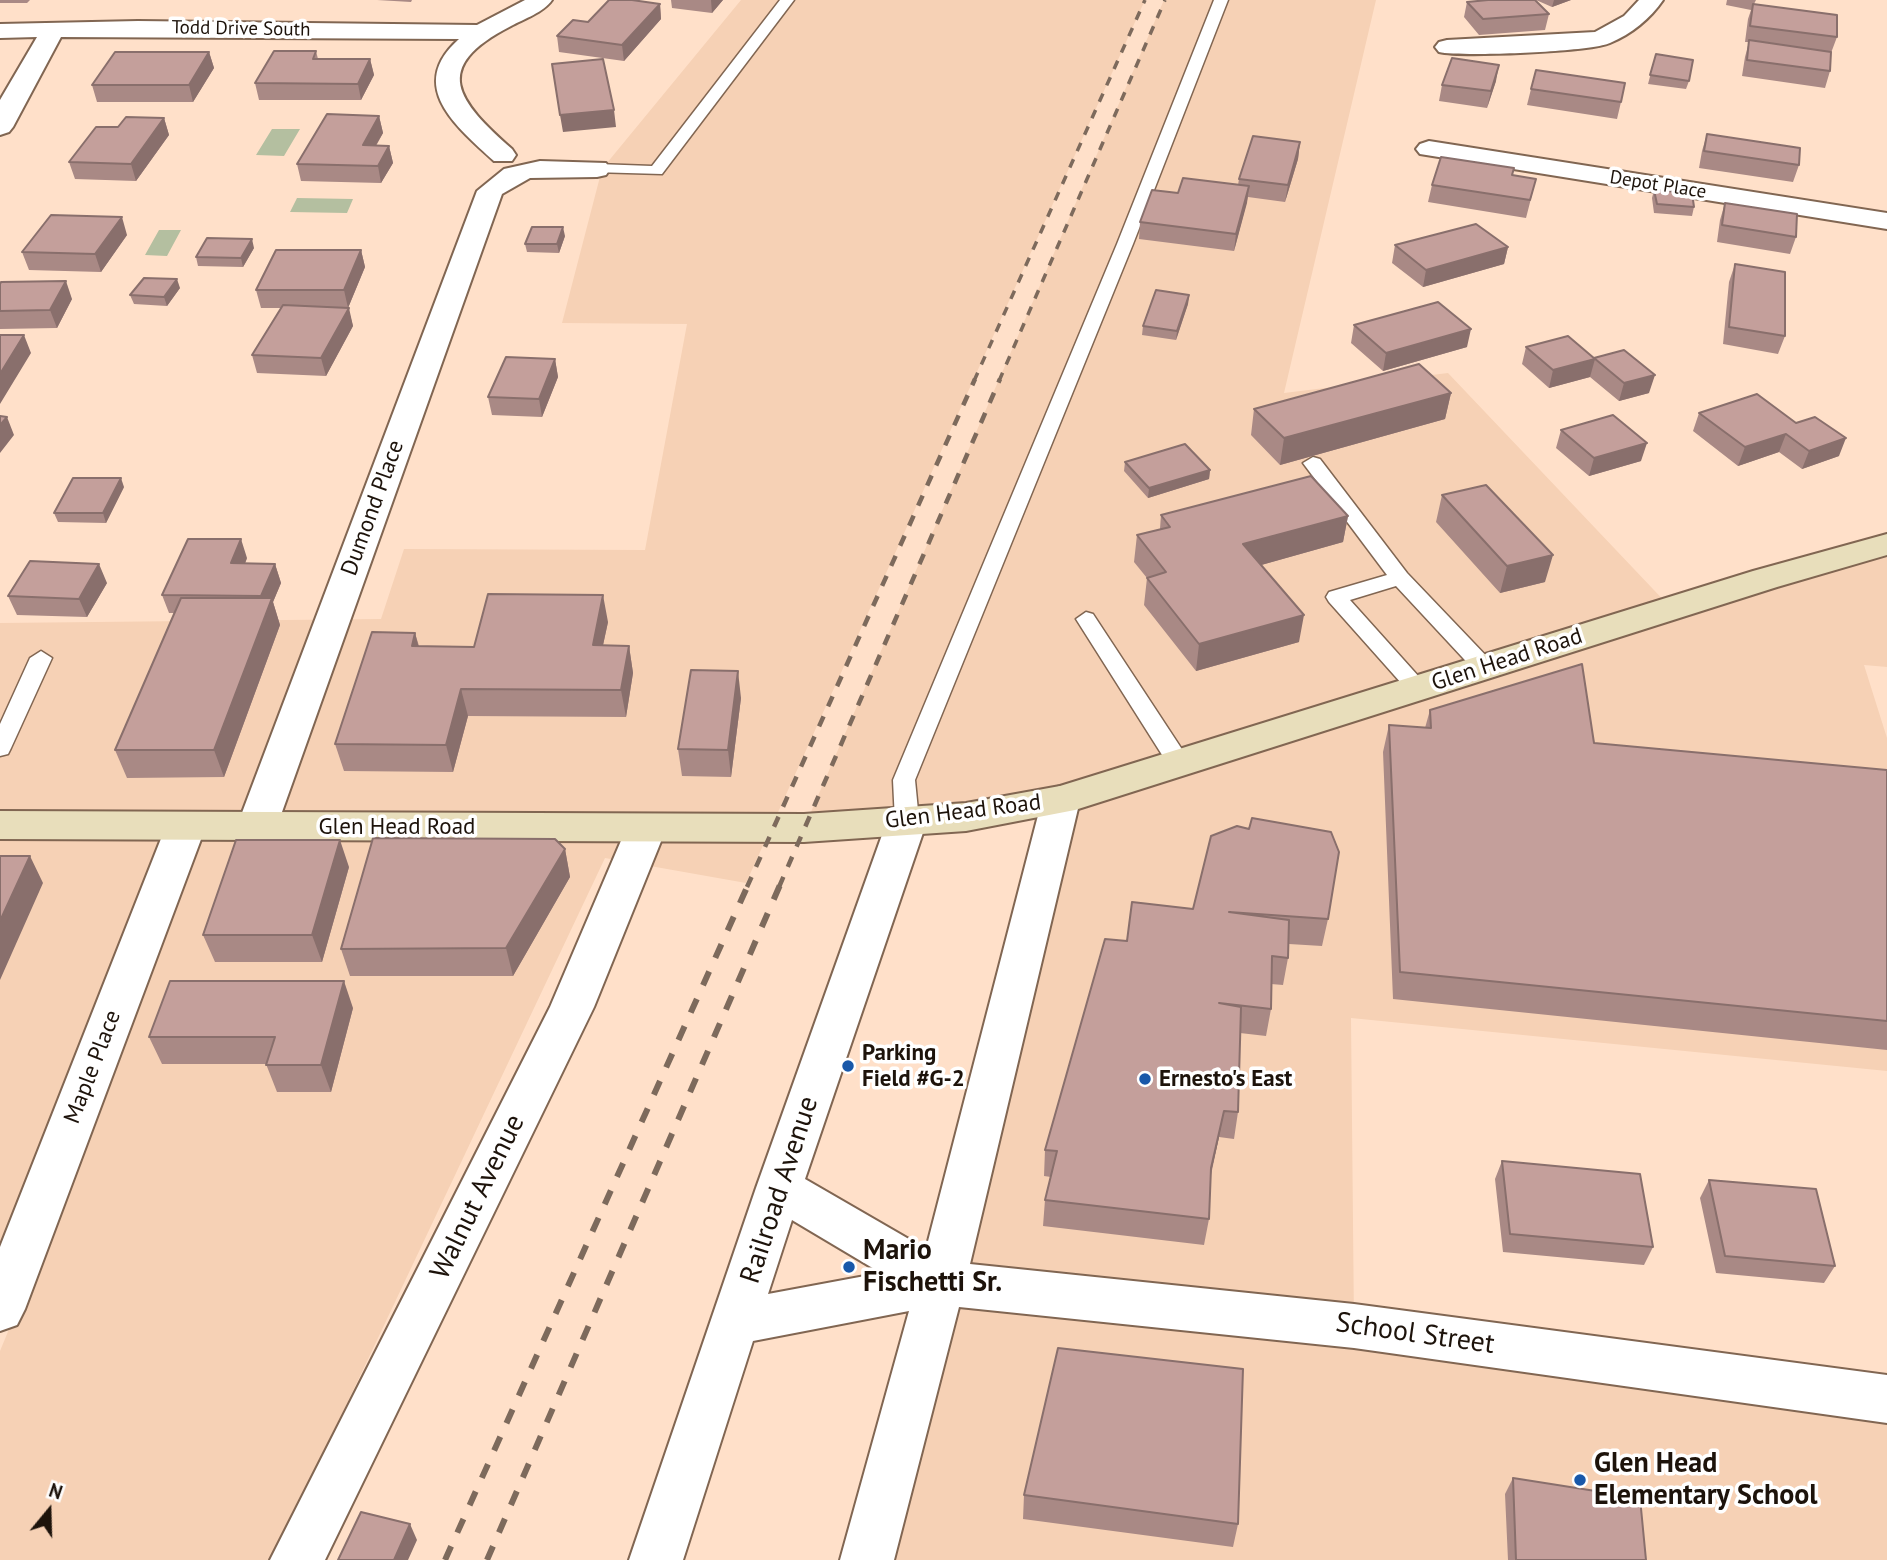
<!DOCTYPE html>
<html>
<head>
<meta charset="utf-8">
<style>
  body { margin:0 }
  #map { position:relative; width:1887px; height:1560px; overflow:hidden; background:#ffe0c9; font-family:"PT Sans",sans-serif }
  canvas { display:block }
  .north { position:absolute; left:14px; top:1476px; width:70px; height:70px; -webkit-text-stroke:5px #fff; paint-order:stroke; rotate:19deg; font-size:19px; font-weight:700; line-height:28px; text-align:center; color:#1d130b }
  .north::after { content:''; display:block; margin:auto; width:24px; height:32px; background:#1d130b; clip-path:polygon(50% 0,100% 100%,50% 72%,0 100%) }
</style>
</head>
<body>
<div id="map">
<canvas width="1887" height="1560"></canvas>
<div class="north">N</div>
</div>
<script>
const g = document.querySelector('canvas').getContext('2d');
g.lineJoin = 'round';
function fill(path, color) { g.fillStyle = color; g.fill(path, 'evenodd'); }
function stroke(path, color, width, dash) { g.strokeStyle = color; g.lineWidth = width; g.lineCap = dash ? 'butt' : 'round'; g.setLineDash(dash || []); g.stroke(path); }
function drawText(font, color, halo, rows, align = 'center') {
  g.font = font + ' "PT Sans",sans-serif'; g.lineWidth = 7; g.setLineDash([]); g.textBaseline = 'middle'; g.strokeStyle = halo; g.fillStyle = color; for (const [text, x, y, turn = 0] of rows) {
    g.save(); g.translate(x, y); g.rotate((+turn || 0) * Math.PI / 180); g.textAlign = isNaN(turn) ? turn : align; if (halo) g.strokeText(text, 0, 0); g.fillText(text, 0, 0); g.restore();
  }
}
const built = new Path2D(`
  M741,0H1145L746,883L605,858L273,1560H0V1351L14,1317L0,1316V623L381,619L404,549L645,550L687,324L562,323L602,169Z
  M1164,0H1376L1284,393L1448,373L1671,608L1887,544V667L1864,665L1887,738V1071L1351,1018L1354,1325L1887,1399V1560H867L1061,800L804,828Z`);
const water = new Path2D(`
  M272,129H300L284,156L256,155Z
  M297,198L353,199L347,213L290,212Z
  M159,230H181L167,256L145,255Z`);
const lane = new Path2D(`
  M780,0H794L662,174L592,172L589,169L597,164L652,166Z
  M1214,0H1228L1133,244L915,780L919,821L915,827L907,829L899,827L895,821L893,780L1117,244Z
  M1313,457L1320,459L1407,573L1492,662L1495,667L1492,672H1476L1396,586L1350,600L1429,688L1426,693H1410L1329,602L1326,597L1329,592L1387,575L1303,463Z
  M1086,612L1093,614L1187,757L1190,763L1187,769H1171L1076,619Z
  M41,651L52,658L11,748L8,754L0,756V724L30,658Z`);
const street = new Path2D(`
  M525,0H552C544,12 524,19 511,26C429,68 458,101 512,149L516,155L512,161H494C456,126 406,86 459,39L61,37L13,127L9,132L0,135V100L37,37L0,38V24L138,21L477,25Z
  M1639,0H1663C1650,19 1631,34 1610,43C1591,52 1460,57 1439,52L1435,47L1439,42L1447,40L1595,32L1624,16Z
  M1429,141L1887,213V229L1420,154L1416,149L1420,144Z
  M540,161L606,163L610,169L606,175L597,177L530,178L502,194L277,826L271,836L257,840L243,836L237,826L477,191L504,169Z
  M1061,786L1075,790L1080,800L970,1264L1354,1304L1887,1375V1423L1354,1348L959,1307L894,1560H840L909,1311L753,1341L683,1560H629L756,1188L887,821L893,811L907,807L921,811L927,821L805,1179L926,1249L1042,800L1047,790ZM792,1220L881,1273L768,1294Z
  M186,812L200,816L206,826L25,1309L17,1325L0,1331V1247L166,826L172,816Z
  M646,815L660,819L666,829L594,1007L325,1560H270L550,1007L626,829L632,819Z`);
const secondary = new Path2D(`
  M1887,534V555L1777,587L1075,810L966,831L804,842L0,839V811L804,814L966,803L1060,786L1753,571Z`);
const railFar2 = new Path2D(`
  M974,381L1145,0
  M999,381L1165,0`);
const railFar1 = new Path2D(`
  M747,887L975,379
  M779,887L1000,379`);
const rail = new Path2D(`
  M445,1560L748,885
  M487,1560L780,885`);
const wall = new Path2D(`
  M0,0H30L27,3H0Z
  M377,0H412L411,2Z
  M671,0H723L712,13L672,8Z
  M1536,0H1571L1552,7Z
  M1727,0H1756L1754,4L1837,37L1831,53L1830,71L1825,88L1742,76L1745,57L1749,42H1745L1748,19L1751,10L1726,5Z
  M1467,2L1549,14L1545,30L1479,35L1464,17Z
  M660,4L661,19L624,61L559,52L557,36L588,22Z
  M316,51L318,59H370L374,75L361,100H259L255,83Z
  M209,52L214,68L193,102H97L92,85Z
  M1656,54L1689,81L1686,89L1648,84Z
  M1496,81L1487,108L1439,101L1442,85Z
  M1531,89L1621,102L1617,119L1527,105Z
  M379,116L383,133L376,146H389L393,163L381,183L301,181L297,164Z
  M164,118L169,135L136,181L75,179L69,162L118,127Z
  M1707,134L1799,165L1793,182L1699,168L1702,151Z
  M1300,142L1298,159L1285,202L1248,197L1234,251L1139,239L1140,222L1238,185L1239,179Z
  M1512,175L1536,179L1526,218L1428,202L1432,185Z
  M1654,190L1694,207L1692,216L1654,213L1652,198Z
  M1725,203L1796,237L1790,254L1717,242L1720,220Z
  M127,235L101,272L29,270L22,252Z
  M565,236L559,253L527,252L525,244Z
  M1395,245L1508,247L1504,264L1423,287L1392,263Z
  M254,248L243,267L198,266L196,257Z
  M361,250L365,267L348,308L353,326L326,376L257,373L252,355L281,308H261L256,290Z
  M1735,264L1785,336L1778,354L1723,344L1729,282Z
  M0,284L72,299L57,328L0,329Z
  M180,288L167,306L134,304L130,295Z
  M1189,295L1188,304L1176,340L1142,335L1143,326Z
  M1354,325L1467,347L1383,371L1351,343Z
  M1526,347L1594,358L1649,393L1619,401L1590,377L1549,388L1522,364Z
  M555,359L558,377L542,417L492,415L488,397Z
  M1451,393L1445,419L1280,465L1251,435L1254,409Z
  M1757,394L1839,456L1802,469L1779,452L1738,466L1693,431L1699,413Z
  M1561,430L1641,461L1589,476L1556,448Z
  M1125,462L1210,470L1209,479L1148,498L1124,471Z
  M124,487L106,523L58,522L54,513Z
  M1442,495L1545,582L1500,593L1436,522Z
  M1161,515L1348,516L1343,542L1261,565L1299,642L1196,671L1144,605L1147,578L1134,562L1137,535L1160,529Z
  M247,558L245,564H275L281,583L273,602L280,625L224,777L127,778L115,750L174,613H169L162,595Z
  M107,583L87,617L17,615L8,596Z
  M608,622L603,645L629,646L633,673L626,717L468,716L453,772L344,771L335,744L415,633L419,646L474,647Z
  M741,698L731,777L682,776L678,749Z
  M1430,710L1594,743L1887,770V1050L1393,999L1383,752L1389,725L1425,728Z
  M565,849L570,877L513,976H350L341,949Z
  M349,867L322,962H215L203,935Z
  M1193,909L1328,919L1322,946L1289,944L1288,958L1283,985L1271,984V1009L1266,1036L1240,1033L1238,1112L1234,1139L1219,1137L1211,1175L1209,1219L1204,1245L1043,1226L1045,1200L1051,1177L1044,1176L1045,1150L1127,941Z
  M353,1008L331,1092H277L266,1064H162L149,1037Z
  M1502,1161L1653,1247L1644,1265L1503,1252L1495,1179Z
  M1709,1180L1835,1266L1824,1283L1716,1273L1700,1198Z
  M1513,1478L1646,1560H1508L1505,1494Z
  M1024,1495L1238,1524L1233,1547L1023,1519Z`);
const shadedWall = new Path2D(`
  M711,0H723L712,13Z
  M1554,0H1571L1552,7Z
  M660,4L661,19L624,61L622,45Z
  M209,52L214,68L193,102L189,85Z
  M370,59L374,75L361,100L358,84Z
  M1499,65L1496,81L1487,108L1491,91Z
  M614,110L616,127L563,132L560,115Z
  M379,116L383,133L366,162L363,145Z
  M164,118L169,135L136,181L131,164Z
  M1300,142L1298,159L1285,202L1288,185Z
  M389,146L393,163L381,183L378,166Z
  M1249,186L1247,203L1234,251L1236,234Z
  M122,217L127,235L101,272L95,254Z
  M563,227L565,236L559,253L557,244Z
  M252,239L254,248L243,267L241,258Z
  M1508,247L1504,264L1423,287L1426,270Z
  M361,250L365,267L348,308L344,290Z
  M177,279L180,288L167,306L164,297Z
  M66,281L72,299L57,328L50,310Z
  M1189,295L1188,304L1176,340L1177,331Z
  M349,308L353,326L326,376L321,358Z
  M1471,329L1467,347L1383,371L1386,353Z
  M24,335L31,353L0,404V374Z
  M555,359L558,377L542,417L539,399Z
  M1595,359L1590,377L1549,388L1553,370Z
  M1655,375L1649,393L1619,401L1624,383Z
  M1451,393L1445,419L1280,465L1284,438Z
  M7,417L14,435L0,453V425Z
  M1786,434L1779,452L1738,466L1745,447Z
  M1846,438L1839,456L1802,469L1809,451Z
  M1647,443L1641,461L1589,476L1594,458Z
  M1210,470L1209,479L1148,498L1149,488Z
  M121,478L124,487L106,523L103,513Z
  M1348,516L1343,542L1240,571L1243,544Z
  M241,539L247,558L237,582L231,563Z
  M1553,555L1545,582L1500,593L1507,566Z
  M99,564L107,583L87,617L79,599Z
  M275,564L281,583L273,602L280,625L224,777L214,750L266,612L261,596Z
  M603,595L608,622L597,673L593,645Z
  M1304,615L1299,642L1196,671L1199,644Z
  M415,633L422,660L412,646Z
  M629,646L633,673L626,717L621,690Z
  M738,671L741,698L731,777L728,750Z
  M461,689L468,716L453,772L446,745Z
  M340,840L349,867L322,962L312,935Z
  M565,849L570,877L513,976L506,948Z
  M30,856L43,883L0,980V921Z
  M344,981L353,1008L331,1092L321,1065Z
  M1224,1111L1219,1137L1206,1194L1211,1168Z
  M410,1524L417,1540L408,1560H394Z`);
const building = new Path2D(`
  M609,0H632L660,4L622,45L557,36L573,20L588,22Z
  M1488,0H1535L1549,14L1483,19L1467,2Z
  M1753,4L1837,15V37L1750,26Z
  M1749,40L1831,52L1830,71L1747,60Z
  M274,51H316L313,59H370L358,84L255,83Z
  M115,52H209L189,85H92Z
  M1656,54L1693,60L1689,81L1650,75Z
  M1452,58L1499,65L1491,91L1442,85Z
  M603,59L614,110L560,115L552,64Z
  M1536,70L1625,83L1621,102L1531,89Z
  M327,114L379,116L363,145L389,146L378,166L297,164Z
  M126,117L164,118L131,164L69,162L96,127H118Z
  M1707,134L1800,148L1799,165L1704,151Z
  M1253,136L1300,142L1288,185L1239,179Z
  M1441,157L1514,168L1512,175L1536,179L1530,200L1432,185Z
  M1183,178L1249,186L1236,234L1140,222L1152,190L1178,193Z
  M1654,190L1692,193L1694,207L1657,204Z
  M1725,203L1797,214L1796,237L1722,225Z
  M51,215L122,217L95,254L22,252Z
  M1476,224L1508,247L1426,270L1395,245Z
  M532,227H563L557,244H525Z
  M207,238L252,239L241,258L196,257Z
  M276,250H361L344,290H256Z
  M1735,264L1785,272V336L1729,327Z
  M144,278L177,279L164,297L130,295Z
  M66,281L50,310L0,311V284L1,282Z
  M1156,290L1189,295L1177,331L1143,326Z
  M1438,302L1471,329L1386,353L1354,325Z
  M283,305L349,308L321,358L252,355Z
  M0,335H24L0,374Z
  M1568,336L1595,359L1553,370L1526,347Z
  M1624,350L1655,375L1624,383L1594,358Z
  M506,357L555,359L539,399L488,397Z
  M1419,364L1451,393L1284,438L1254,409Z
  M1757,394L1796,423L1815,417L1846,438L1809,451L1786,434L1745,447L1699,413Z
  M1613,415L1647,443L1594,458L1561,430Z
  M0,416L7,417L0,425Z
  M1185,444L1210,470L1149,488L1125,462Z
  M1311,476L1348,516L1243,544L1304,615L1199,644L1147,578L1166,572L1137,535L1170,527L1161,515Z
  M73,478H121L103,513H54Z
  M1486,485L1553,555L1507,566L1442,495Z
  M188,539H241L231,563L275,564L261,596L162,595Z
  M30,561L99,564L79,599L8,596Z
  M488,594L603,595L593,645L629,646L621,690L461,689L446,745L335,744L372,632L415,633L412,646L474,647Z
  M181,598H272L214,750H115Z
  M1582,664L1594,743L1887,770V1021L1400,972L1389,725L1431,728L1430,710Z
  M691,670L738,671L728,750L678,749Z
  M1252,818L1331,832L1339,852L1328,919L1229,912L1289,920L1288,958L1272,956L1271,1009L1219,1003L1241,1007L1238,1112L1224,1111L1211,1168L1209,1219L1045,1200L1057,1151L1045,1150L1105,939L1127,941L1132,902L1193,909L1211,836L1237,826L1249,829Z
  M373,838L555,839L565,849L506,948L341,949Z
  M236,840H340L312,935H203Z
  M0,856H30L0,921Z
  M170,981H344L321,1065H266L275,1037H149Z
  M1502,1161L1640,1174L1653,1247L1510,1234Z
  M1709,1180L1816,1189L1835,1266L1725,1256Z
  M1058,1348L1243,1369L1238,1524L1024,1495Z
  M1513,1478L1640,1498L1646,1560H1516Z
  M361,1512L410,1524L394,1560H338Z`);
const markers = [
  [848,1066,7,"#1958a9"],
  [1145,1079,7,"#1958a9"],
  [849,1267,7,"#1958a9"],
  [1580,1480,7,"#1958a9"]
];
const farStreetnames = [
  ["Todd Drive South",241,29,1],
  ["Depot Place",1658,185,9]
];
const streetNames = [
  ["Dumond Place",373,508,-70],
  ["Glen Head Road",1507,660,-18],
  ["Glen Head Road",963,812,-7],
  ["Glen Head Road",397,827],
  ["Maple Place",93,1067,-69]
];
const poiNames = [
  ["Parking",862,1053],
  ["Field #G-2",862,1079],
  ["Ernesto's East",1159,1079]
];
const nearStreetnames = [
  ["Railroad Avenue",780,1190,-72],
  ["Walnut Avenue",478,1197,-64],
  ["School Street",1415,1334,8]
];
const nearPoinames = [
  ["Mario",863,1251],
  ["Fischetti Sr.",863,1283],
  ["Glen Head",1594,1464],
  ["Elementary School",1594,1496]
];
fill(built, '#f6d1b5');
fill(water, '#b4bfa0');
stroke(lane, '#816652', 3);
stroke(street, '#816652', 4);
stroke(secondary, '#816652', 4);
fill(lane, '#fff');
fill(street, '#fff');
fill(secondary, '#e8debb');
stroke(railFar2, '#7d6a5c', 3.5, [9, 9]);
stroke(railFar1, '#7d6a5c', 4.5, [11, 11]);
stroke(rail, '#7d6a5c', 6, [15, 15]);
fill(wall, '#a98985');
fill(shadedWall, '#896f6c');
fill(building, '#c49f9b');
stroke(building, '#896f6c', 2);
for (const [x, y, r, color] of markers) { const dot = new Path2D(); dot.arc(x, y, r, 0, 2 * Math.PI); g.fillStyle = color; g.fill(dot); stroke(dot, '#fff', 2.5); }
drawText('19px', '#1d130b', '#fff', farStreetnames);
drawText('23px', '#1d130b', '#fff', streetNames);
drawText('bold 23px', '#1d130b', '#fff', poiNames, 'left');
drawText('28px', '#1d130b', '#fff', nearStreetnames);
drawText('bold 28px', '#1d130b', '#fff', nearPoinames, 'left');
</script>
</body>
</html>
